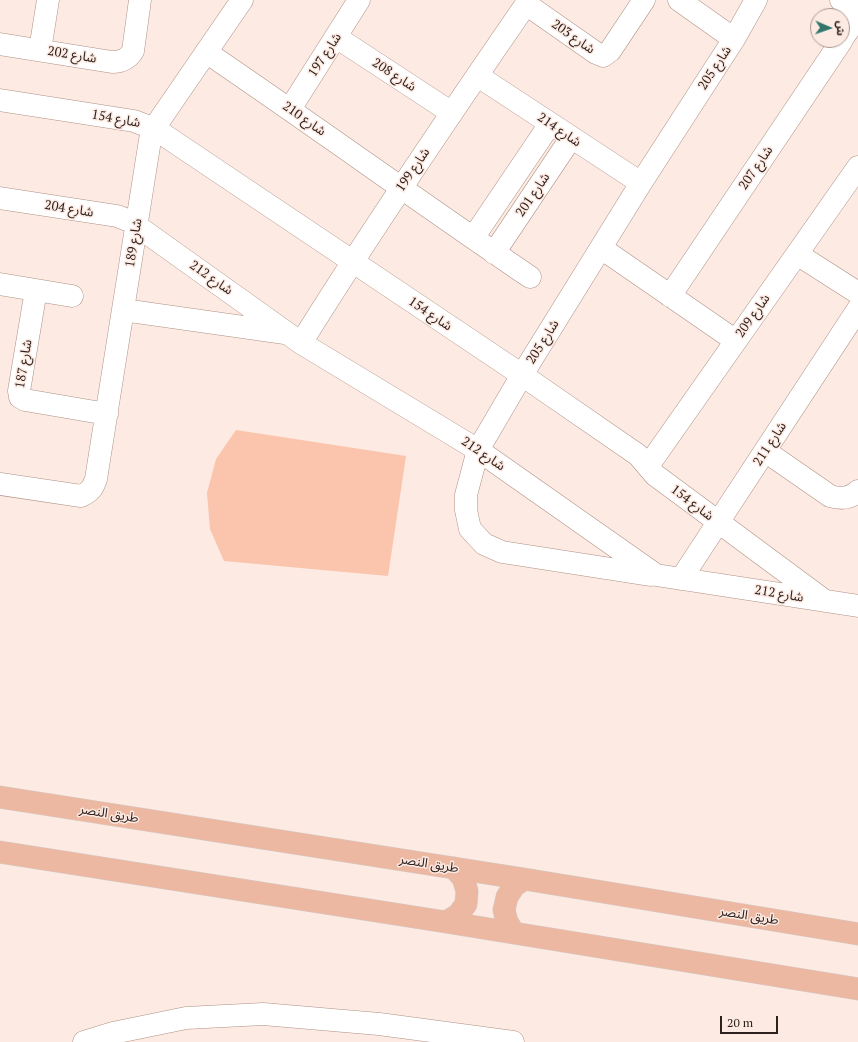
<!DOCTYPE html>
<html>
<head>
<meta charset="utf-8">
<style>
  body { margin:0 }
  #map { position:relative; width:858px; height:1042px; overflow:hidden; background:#fdeae2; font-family:"PT Serif","Noto Sans Arabic",serif }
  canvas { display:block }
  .north { position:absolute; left:810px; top:8px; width:40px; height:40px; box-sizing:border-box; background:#fdeae2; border:1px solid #aa9a93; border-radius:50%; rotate:92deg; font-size:11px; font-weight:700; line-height:16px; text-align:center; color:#2d211d }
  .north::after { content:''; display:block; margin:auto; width:14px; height:18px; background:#30766c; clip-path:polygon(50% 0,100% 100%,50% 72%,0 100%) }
  .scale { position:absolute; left:720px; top:1016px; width:58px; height:18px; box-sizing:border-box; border:2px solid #2d211d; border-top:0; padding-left:5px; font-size:12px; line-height:14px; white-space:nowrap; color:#2d211d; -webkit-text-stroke:3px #fdeae2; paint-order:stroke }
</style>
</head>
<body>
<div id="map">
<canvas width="858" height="1042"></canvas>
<div class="north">ش</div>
<div class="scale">20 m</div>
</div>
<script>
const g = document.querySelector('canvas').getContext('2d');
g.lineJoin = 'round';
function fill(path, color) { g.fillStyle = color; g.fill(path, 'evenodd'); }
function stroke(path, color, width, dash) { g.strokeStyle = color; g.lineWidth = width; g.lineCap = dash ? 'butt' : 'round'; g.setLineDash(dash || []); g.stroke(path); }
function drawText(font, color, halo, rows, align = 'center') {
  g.font = font + ' "PT Serif","Noto Sans Arabic",serif'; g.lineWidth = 3; g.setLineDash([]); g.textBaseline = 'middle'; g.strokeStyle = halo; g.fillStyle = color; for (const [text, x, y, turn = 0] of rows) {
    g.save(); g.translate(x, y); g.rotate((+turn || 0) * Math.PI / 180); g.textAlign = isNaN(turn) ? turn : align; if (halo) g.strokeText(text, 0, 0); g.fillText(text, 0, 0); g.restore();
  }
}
const green = new Path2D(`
  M236,430L406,456L388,576L224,561L210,529L207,493L216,459Z`);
const minor = new Path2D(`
  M679,0L734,39
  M841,0L858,12
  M526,4L596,53L603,56L610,51L644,0
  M336,37L452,113
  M842,39L858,16
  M0,44L112,62C122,62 128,59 133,51L140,0
  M40,50L48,0
  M206,52C315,126 421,203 530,277
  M478,76L641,183
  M0,100L134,121L155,129L522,375L638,455L655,475L825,601
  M290,109L359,0
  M0,198L117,216L130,221L301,343L478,450L656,575L858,606
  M473,238L550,124
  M601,248L736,341
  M494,253L571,138
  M797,254L858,293
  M0,284L72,296
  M36,290L19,391L20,397L25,400L107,414
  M670,296L842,40
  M123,310L285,333
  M301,343C374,226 451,113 529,0
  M765,451L830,496C840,499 850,499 858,491
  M648,466L858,167
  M0,484L81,496C90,492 93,488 96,479L150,140L153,132L161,118L242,0
  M650,575L502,552L484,544L470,529L466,510V495L478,450L522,375L641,183L734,39L756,0
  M681,579L858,309
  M84,1042L113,1033L186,1018L263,1014L379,1024L513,1042`);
const highway = new Path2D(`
  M0,797L524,879L858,934
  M0,852L446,922L858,989
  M446,922L458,915L466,904L467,891L463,878L454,868
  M514,933L507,922L504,910L507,897L514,886L524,879`);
const streetNames = [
  ["شارع 203",573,37,35],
  ["شارع 202",72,55,9],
  ["شارع 197",325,55,-57],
  ["شارع 205",715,68,-57],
  ["شارع 208",394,75,33],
  ["شارع 154",116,119,10],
  ["شارع 210",304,119,35],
  ["شارع 214",559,130,34],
  ["شارع 207",756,168,-56],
  ["شارع 199",413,170,-56],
  ["شارع 201",533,195,-56],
  ["شارع 204",69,209,9],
  ["شارع 189",134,243,-81],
  ["شارع 212",211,278,35],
  ["شارع 154",430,314,34],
  ["شارع 209",753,316,-55],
  ["شارع 205",543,342,-58],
  ["شارع 187",24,364,-81],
  ["شارع 211",770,444,-57],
  ["شارع 212",483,454,34],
  ["شارع 154",692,503,37],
  ["شارع 212",779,594,9],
  ["طريق النصر",109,814,9],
  ["طريق النصر",429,864,9],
  ["طريق النصر",749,916,9]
];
fill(green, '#fac4ad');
stroke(minor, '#ae9185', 23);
stroke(highway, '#d1cecd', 23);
stroke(minor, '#fff', 22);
stroke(highway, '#edb8a1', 22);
drawText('13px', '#2d211d', '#fdeae2', streetNames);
</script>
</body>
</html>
